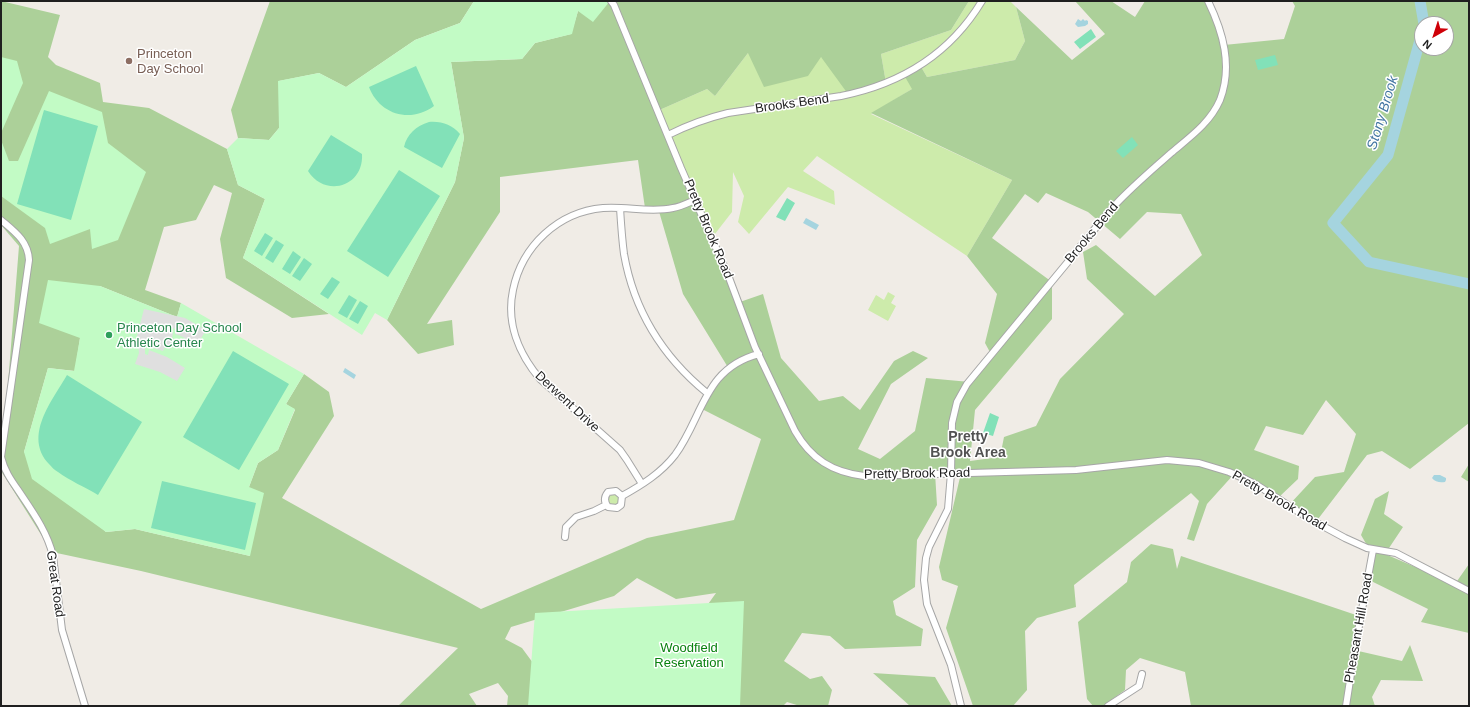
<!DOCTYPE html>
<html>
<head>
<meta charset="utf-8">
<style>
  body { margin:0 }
  #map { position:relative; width:1470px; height:707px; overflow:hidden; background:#f0ece6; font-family:Arial,sans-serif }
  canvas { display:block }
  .frame { position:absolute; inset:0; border:2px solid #1f1f1f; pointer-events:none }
  .north { position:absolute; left:1414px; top:16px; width:40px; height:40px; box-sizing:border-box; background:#fff; border:1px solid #a5a5a5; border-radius:50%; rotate:219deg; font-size:11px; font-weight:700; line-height:16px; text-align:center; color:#1f1f1f }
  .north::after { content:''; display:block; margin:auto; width:14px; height:18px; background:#cf0008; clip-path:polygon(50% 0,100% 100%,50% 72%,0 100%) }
</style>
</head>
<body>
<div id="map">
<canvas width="1470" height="707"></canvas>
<div class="frame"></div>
<div class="north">N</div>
</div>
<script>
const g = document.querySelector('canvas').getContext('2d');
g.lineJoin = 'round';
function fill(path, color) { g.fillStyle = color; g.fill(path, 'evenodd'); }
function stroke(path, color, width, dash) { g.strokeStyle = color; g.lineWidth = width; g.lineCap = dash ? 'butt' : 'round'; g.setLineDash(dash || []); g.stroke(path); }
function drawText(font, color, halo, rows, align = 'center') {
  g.font = font + ' Arial,sans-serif'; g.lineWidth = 3; g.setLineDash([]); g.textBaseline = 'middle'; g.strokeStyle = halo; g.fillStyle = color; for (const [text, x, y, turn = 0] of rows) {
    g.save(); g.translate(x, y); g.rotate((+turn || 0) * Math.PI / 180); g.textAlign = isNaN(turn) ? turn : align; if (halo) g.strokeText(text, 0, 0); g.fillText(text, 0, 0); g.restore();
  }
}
const grass = new Path2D(`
  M969,1H1010L1016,7L1025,41L1015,60L927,77L920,65L912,89L871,114L1012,180L967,256L817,156L803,171L834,191L835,205L788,187L749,234L738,222L744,196L733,172L732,212L711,239L655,112L707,89L715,96L748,53L821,57L886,83L881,54L951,30Z
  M888,292L895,296L891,303L896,306L888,321L868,310L876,295L884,300Z
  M608 500a6 6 0 1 1 12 0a6 6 0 1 1-12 0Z`);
const forest = new Path2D(`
  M1,1L60,15L48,57L56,65L100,83L103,102L149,108L227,149L238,185L265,199L243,258L329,314L292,318L226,278L220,239L232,193L214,185L196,220L164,227L145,290L181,303L177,317L100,286L80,338L75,371L48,368L24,452L106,532L135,529L250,556L249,487L258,463L278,450L295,410L286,404L304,374L329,392L334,416L282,498L481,609L647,538L734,520L761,439L700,408L729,369L683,294L658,208H645L638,160L500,177V212L427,324L452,320L454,345L418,354L387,320L455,182L464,138L451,62L522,59L535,43L571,34L578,11L610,1H969L951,30L881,54L886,83L848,94L821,57L808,76L764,87L748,53L715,96L707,89L655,112L737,303L763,294L781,358L819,401L843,396L860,410L894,361L913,351L928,358L891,384L858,449L880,459L915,431L926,378L970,382L992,356L985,343L997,294L967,256L1012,180L871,113L912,89L904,75L920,65L927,77L1015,60L1025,41L1016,7L1072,60L1105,34L1075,1H1111L1135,17L1145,1H1206L1224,45L1284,39L1295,6L1292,1H1469V423L1410,469L1382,451L1367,455L1315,523L1289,505L1315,477L1344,472L1356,434L1326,400L1303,435L1266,426L1254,450L1299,466L1298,479L1278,498L1235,473L1207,504L1194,541L1187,539L1199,501L1191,493L1074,585L1076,607L1037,618L1025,631L1027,690L1013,706H973L946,628L958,586L942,580L939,567L961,473H935L937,505L917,540L915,587L893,601L896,615L923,629L921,646L845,649L830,636L802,633L784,661L810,679L822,676L832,690L828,706H800L787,702L783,706H617L686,635L716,593L676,599L637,578L614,596L511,627L505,639L522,648L544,678L549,706H507L508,696L498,683L469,694L477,706H398L458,648L141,571L52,552L1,471L19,246L1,225ZM1422,24H1446V48H1422ZM1046,193L1088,212L1120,239L1147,212L1181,214L1202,255L1155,296L1096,245L1083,252L1087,279L1124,314L1060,379L1036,426L1004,437L1000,457L970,461L975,410L1052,319V282L992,238L1025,194L1038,203Z
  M270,1H474L460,23L415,40L346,87L319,73L279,81V128L269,140L238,138L231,110Z
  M1469,464V482L1461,477Z
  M1389,491L1384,514L1403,527L1385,554L1455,584L1469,564V633L1421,622L1428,609L1367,579L1371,552L1361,535L1375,499Z
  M1151,544L1173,549L1177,569L1181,556L1359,616L1354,650L1402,661L1410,645L1423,681L1381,680L1372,697L1375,706H1191L1185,672L1140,658L1126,670L1125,690L1103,706H1093L1087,699L1078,622L1127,582L1131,562Z
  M873,673L935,677L952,706H910Z`);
const park = new Path2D(`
  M474,1H610L593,22L578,11L572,34L535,43L522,59L451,62L464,138L455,182L387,320L375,313L362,335L243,258L265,199L238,185L227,149L238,138L269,140L279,128L278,81L319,73L346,87L415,40L460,23Z
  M1,57L17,61L23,83L1,133Z
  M49,91L102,112L108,143L146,172L118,240L92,249L90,229L50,244L45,228L1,196V140L9,161H18Z
  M48,280L100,286L177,317L181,303L304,374L286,404L295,409L278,450L258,463L249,487L264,493L250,556L135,529L106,532L32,479L24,452L48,368L74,371L80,338L39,323Z
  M744,601L740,706H528L535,613Z`);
const pitch = new Path2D(`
  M1091,29L1096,37L1080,49L1074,42Z
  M1275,55L1278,65L1258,70L1255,60Z
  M416,66L434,106C410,124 379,114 369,87Z
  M44,110L98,126L71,220L17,204Z
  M429,122C442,121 452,125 460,134L442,168L404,147C407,134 416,126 429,122Z
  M331,135L362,154C364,187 325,198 308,171Z
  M1132,137L1138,145L1123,158L1116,151Z
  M399,170L440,196L388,277L347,251Z
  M787,198L795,203L785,221L776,217Z
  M265,233L273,238L262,256L254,251Z
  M276,240L284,245L273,263L265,258Z
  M293,251L301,257L290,274L282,269Z
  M304,258L312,264L300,281L292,276Z
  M332,277L340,282L328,299L320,294Z
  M349,295L357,300L347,318L338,313Z
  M360,301L368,306L358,324L349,319Z
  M233,351L289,384L239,470L183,437Z
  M67,375L142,422L98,495C85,487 70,481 58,472C54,470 52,467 49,464C23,436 52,401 67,375Z
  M990,413L999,417L993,436L983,433Z
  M162,481L256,503L245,550L151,528Z`);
const parking = new Path2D(`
  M144,309L185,318L206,330L197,345L181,336L175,334V329L170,327H168L167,330L173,333L170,349L165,347L163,351L147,346L148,342L145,343V354L148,355L149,350L167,357L185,368L177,381L160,372L135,364L139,353L137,336Z`);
const water = new Path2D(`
  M1078,19L1081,21L1083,19L1085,21L1086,20L1088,21V24L1085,26L1078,27L1075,24Z
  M806,218L819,225L816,230L803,223Z
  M345,368L356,375L354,379L343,372Z
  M1434,475H1440L1446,478V480L1445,482C1440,483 1435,482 1432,478Z`);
const river = new Path2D(`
  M1420,1L1424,24
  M1422,33L1388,155L1333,223L1369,262L1469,284`);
const minor = new Path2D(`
  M611,1L614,5L681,168L728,275L755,347L795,431C811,459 832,472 864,476L1076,470L1167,460L1199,463L1229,472L1243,478L1257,485L1308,518L1345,538L1367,548L1396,553L1469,591
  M668,135C688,125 707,118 728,113L841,96C901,84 950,54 982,1
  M620,208C621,224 622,239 624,254C634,311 663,357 707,393
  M1,220C15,232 28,241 29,260L1,457C4,470 11,480 18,490C32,511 47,531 53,556L62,630L85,706
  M642,484L627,460L620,450L540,379C519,354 506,323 513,290C522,246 558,212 603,208C626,206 650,213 673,208C680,207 688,203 695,200
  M622,496L621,505L617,508L608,507C604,502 604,497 608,492L616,491L622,496C642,485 661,473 675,455C703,417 704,368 759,354
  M565,537L566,527L576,517L594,511L606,505
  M961,706L951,665L927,604L924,580L926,558L929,547L948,509L951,473L952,423L957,402L967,384C1000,344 1034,303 1067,263C1083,243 1099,223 1116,204C1133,186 1152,170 1171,153C1190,137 1210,123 1220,100C1233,66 1223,32 1208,1
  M1108,706L1139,686L1142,674
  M1346,706L1356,642L1373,550`);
const markers = [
  [129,61,4,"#8d6e63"],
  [109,335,4,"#2e9e5b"]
];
const educationNames = [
  ["Princeton",137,54],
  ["Day School",137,69]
];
const streetNames = [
  ["Brooks Bend",792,104,-8],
  ["Pretty Brook Road",708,229,67],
  ["Brooks Bend",1092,233,-50],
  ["Derwent Drive",567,402,43],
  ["Pretty Brook Road",917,474,-1],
  ["Pretty Brook Road",1279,501,30],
  ["Great Road",55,584,82],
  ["Pheasant Hill Road",1359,628,-80]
];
const leisureNames = [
  ["Princeton Day School",117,328],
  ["Athletic Center",117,343]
];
const parkNames = [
  ["Woodfield",689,648],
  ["Reservation",689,663]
];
const waterNames = [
  ["Stony Brook",1383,113,-73]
];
const neighbourhoodNames = [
  ["Pretty",968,437],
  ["Brook Area",968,453]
];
fill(grass, '#cdebab');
fill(forest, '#acd099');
fill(park, '#c2fbc5');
fill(pitch, '#82e1b8');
fill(parking, '#dfdfdf');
fill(water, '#a5d4df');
stroke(river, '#a5d4df', 11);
stroke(minor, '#a6a6a6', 8);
stroke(minor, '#fff', 6);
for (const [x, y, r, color] of markers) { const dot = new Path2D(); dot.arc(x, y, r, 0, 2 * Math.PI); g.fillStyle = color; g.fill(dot); stroke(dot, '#fff', 1.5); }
drawText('13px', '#785e54', '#fff', educationNames, 'left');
drawText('13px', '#1f1f1f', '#fff', streetNames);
drawText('13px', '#27864d', '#fff', leisureNames, 'left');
drawText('13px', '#09810f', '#fff', parkNames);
drawText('italic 14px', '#4376a2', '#fff', waterNames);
drawText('bold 14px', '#525252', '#fff', neighbourhoodNames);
</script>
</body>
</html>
